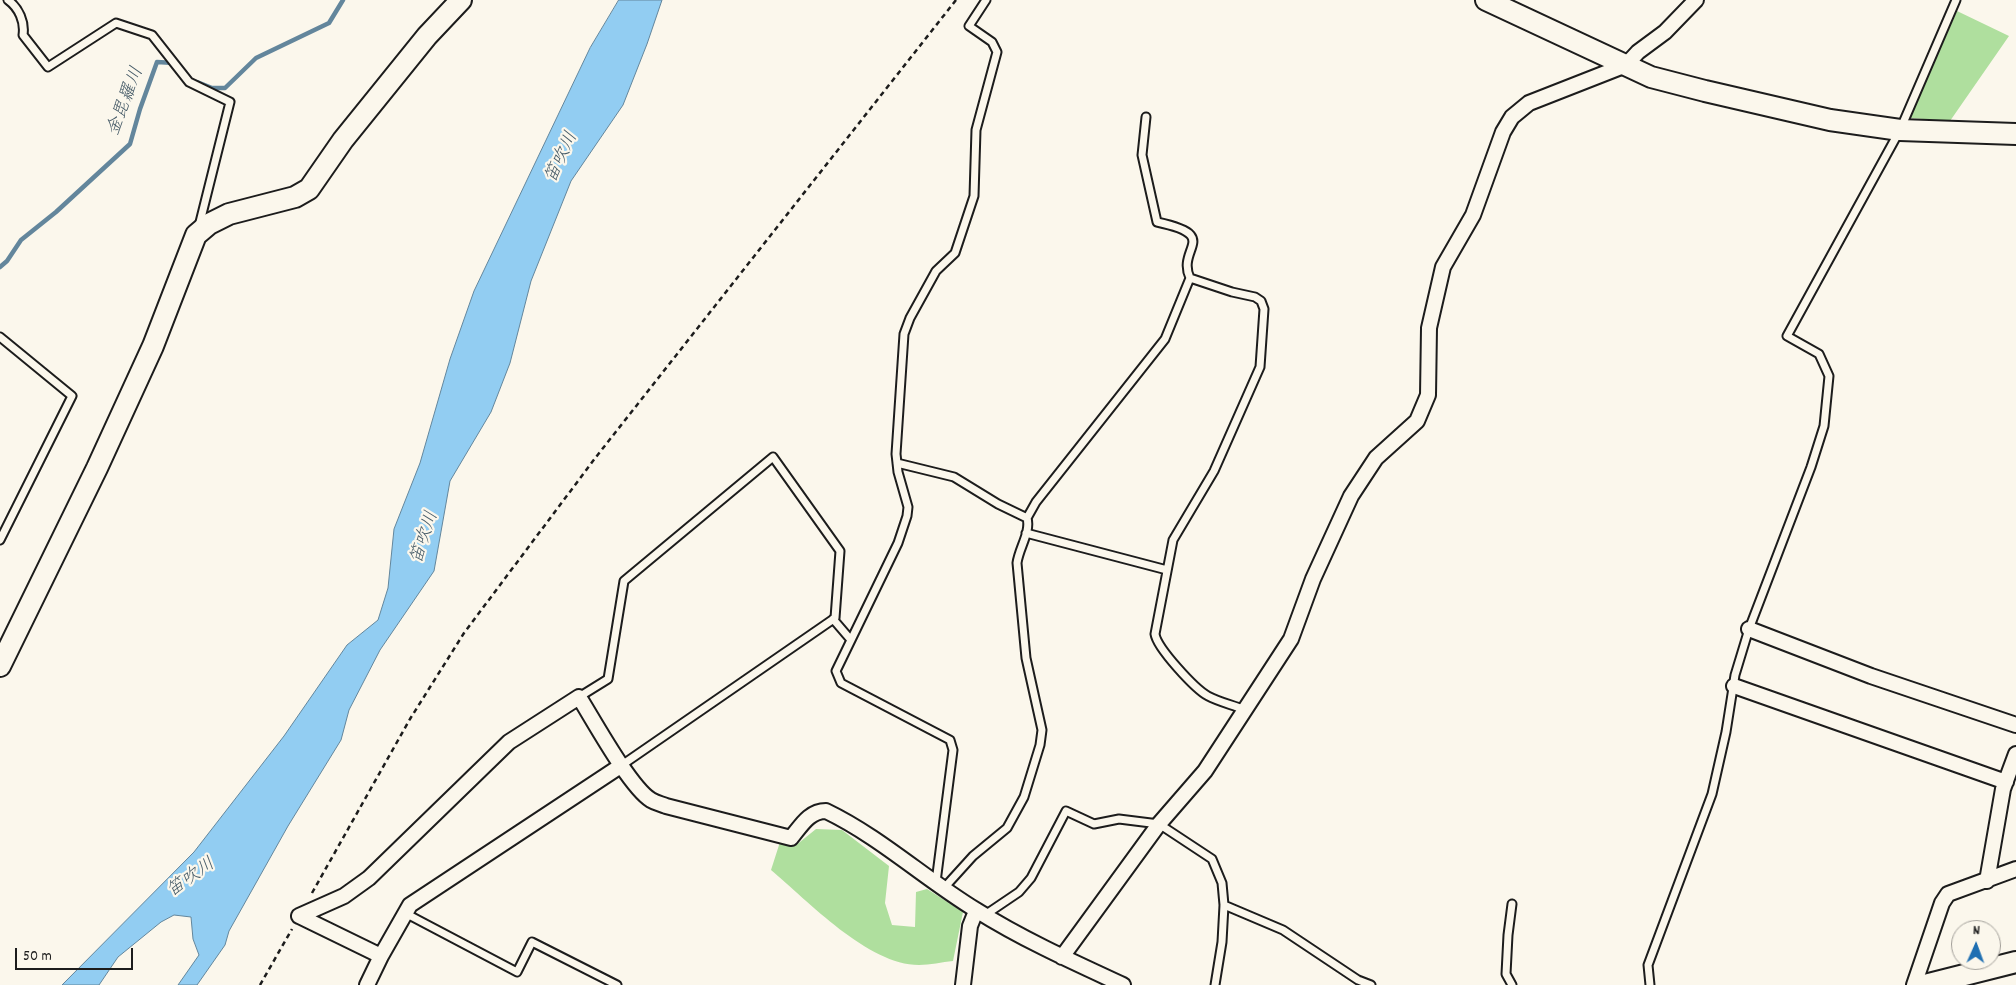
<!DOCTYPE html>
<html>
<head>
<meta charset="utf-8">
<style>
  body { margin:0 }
  #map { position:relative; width:2016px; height:985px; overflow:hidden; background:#fbf7ec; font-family:Dekko,sans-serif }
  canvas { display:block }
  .north { position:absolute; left:1951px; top:920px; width:50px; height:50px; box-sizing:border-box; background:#fbf7ec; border:1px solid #a29f99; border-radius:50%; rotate:2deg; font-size:14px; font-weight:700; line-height:20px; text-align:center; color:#1c1c1c }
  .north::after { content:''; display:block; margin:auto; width:18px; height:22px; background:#1f6fb2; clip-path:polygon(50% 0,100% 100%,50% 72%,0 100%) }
  .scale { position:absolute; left:15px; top:948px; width:118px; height:22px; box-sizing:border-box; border:2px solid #1c1c1c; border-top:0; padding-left:6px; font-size:15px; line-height:18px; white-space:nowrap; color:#1c1c1c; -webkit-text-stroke:4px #fbf7ec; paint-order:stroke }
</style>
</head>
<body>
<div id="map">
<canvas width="2016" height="985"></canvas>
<div class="north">N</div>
<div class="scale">50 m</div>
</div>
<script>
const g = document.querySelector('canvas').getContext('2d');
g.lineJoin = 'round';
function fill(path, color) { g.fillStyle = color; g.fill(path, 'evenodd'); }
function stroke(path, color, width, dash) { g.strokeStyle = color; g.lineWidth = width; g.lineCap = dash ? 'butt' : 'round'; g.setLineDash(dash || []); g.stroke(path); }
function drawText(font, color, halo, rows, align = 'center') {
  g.font = font + ' Dekko,"Klee One",sans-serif'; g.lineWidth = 4.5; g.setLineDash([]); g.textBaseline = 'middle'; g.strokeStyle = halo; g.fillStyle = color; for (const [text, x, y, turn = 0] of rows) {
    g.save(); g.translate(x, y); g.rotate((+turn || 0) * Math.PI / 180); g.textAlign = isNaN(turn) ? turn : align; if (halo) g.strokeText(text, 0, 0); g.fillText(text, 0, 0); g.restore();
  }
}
const green = new Path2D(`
  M1957,11L2009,36L1950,121L1910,118Z
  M816,829L842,830L889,866L885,903L892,925L915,927L916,892L927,889L963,912L953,961C942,962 930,965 919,965C868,965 808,901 771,870L780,842L795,846Z`);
const water = new Path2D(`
  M619,0H662L647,44L623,105L571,181L531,281L510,363L491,412L450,481L434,571L380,650L349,710L341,740L288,826L229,931L225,945L197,985H178L199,955L193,939L191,917L174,915L161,922L118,957L99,985H62L194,852L284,736L347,645L378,620L388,588L394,529L420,463L450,359L474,291L590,48Z`);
const stream = new Path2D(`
  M197,82L212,88H225L256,58L329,23L343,0
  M0,267L7,261L21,240L56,212L130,144L140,109L157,62L174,63`);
const path = new Path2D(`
  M312,893L410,719L464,633L596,457L956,0
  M260,985L292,929`);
const lane = new Path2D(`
  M8,0C19,8 25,22 23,35L48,67L116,23L152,35L189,82L230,102L199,226
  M1146,117L1142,155L1157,222C1222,236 1176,248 1190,278L1232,292L1255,297L1261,301L1264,309L1260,367L1214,471L1173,540L1155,634C1157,648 1195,689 1208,696C1219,702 1233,705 1245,710
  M0,337L72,396L0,540
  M897,463L954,477L998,504L1027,518C1031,532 1019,548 1017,563L1026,658L1042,730L1040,745L1024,797L1007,828L973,856L944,888
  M1027,518L1036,502L1165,339L1190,278
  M1026,533L1167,570
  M833,619L851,640
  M579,697L608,679L624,581L773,457L840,551L835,618L622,765
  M936,882L953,750L950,740L841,683L836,671L898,543L907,516L908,507L898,472L896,454L904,334L910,318L936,271L955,253L974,196L976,130L997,52L992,42L969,26L986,0
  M1224,905L1283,930L1358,980L1371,985
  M405,913L517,972L532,942L617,985
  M985,915L1019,892L1031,878L1066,811L1094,824L1119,819L1159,824L1212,859L1222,883L1224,905L1222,942L1215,985
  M1512,985L1506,974L1508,935L1512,904
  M1650,985L1648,965L1712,794L1726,732L1735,675L1749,629L1811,467L1824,426L1829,376L1819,354L1787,336L1900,130L1956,0`);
const street = new Path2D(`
  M1749,629L1871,676L2016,725
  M1734,686L2006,782
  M1987,881L2003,789L2016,754
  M299,916L344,896L369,878L509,742L579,697C594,721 630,787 651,800C656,803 661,804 666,806L791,838C801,826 809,811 826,811C880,837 925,879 976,910C1022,939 1073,962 1123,985
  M299,916L381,956
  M1062,957L1159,824L1205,771L1291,639L1313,579L1351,496L1376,458L1417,421L1428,395L1429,328L1443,267L1473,215L1503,132L1512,117L1529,103L1626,65L1638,52L1665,32L1696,0
  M367,985L381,956L410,905L622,765
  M963,985L970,926L976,911
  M1914,985L1942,903L1948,894L2016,869`);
const secondary = new Path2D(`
  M1486,0L1651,77L1705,91L1830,120L1900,130L2016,134
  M0,666L97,468L153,346L196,235L209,224L229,214L295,197L309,189L343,140L427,36L461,0
  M1925,985L2016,962`);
const waterNames = [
  ["金毘羅川",127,102,-69],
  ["笛吹川",563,158,-65],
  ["笛吹川",426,538,-72],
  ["笛吹川",192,879,-35]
];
fill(green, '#afdf9e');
fill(water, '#92cdf2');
stroke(water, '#63869c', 1);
stroke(stream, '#63869c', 4.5);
stroke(lane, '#1c1c1c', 11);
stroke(street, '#1c1c1c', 18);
stroke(secondary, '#1c1c1c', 24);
stroke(path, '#1c1c1c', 2.5, [5, 4]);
stroke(lane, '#fbf7ec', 7);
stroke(street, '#fbf7ec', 14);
stroke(secondary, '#fbf7ec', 20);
drawText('italic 18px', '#455a67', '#fbf7ec', waterNames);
</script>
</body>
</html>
